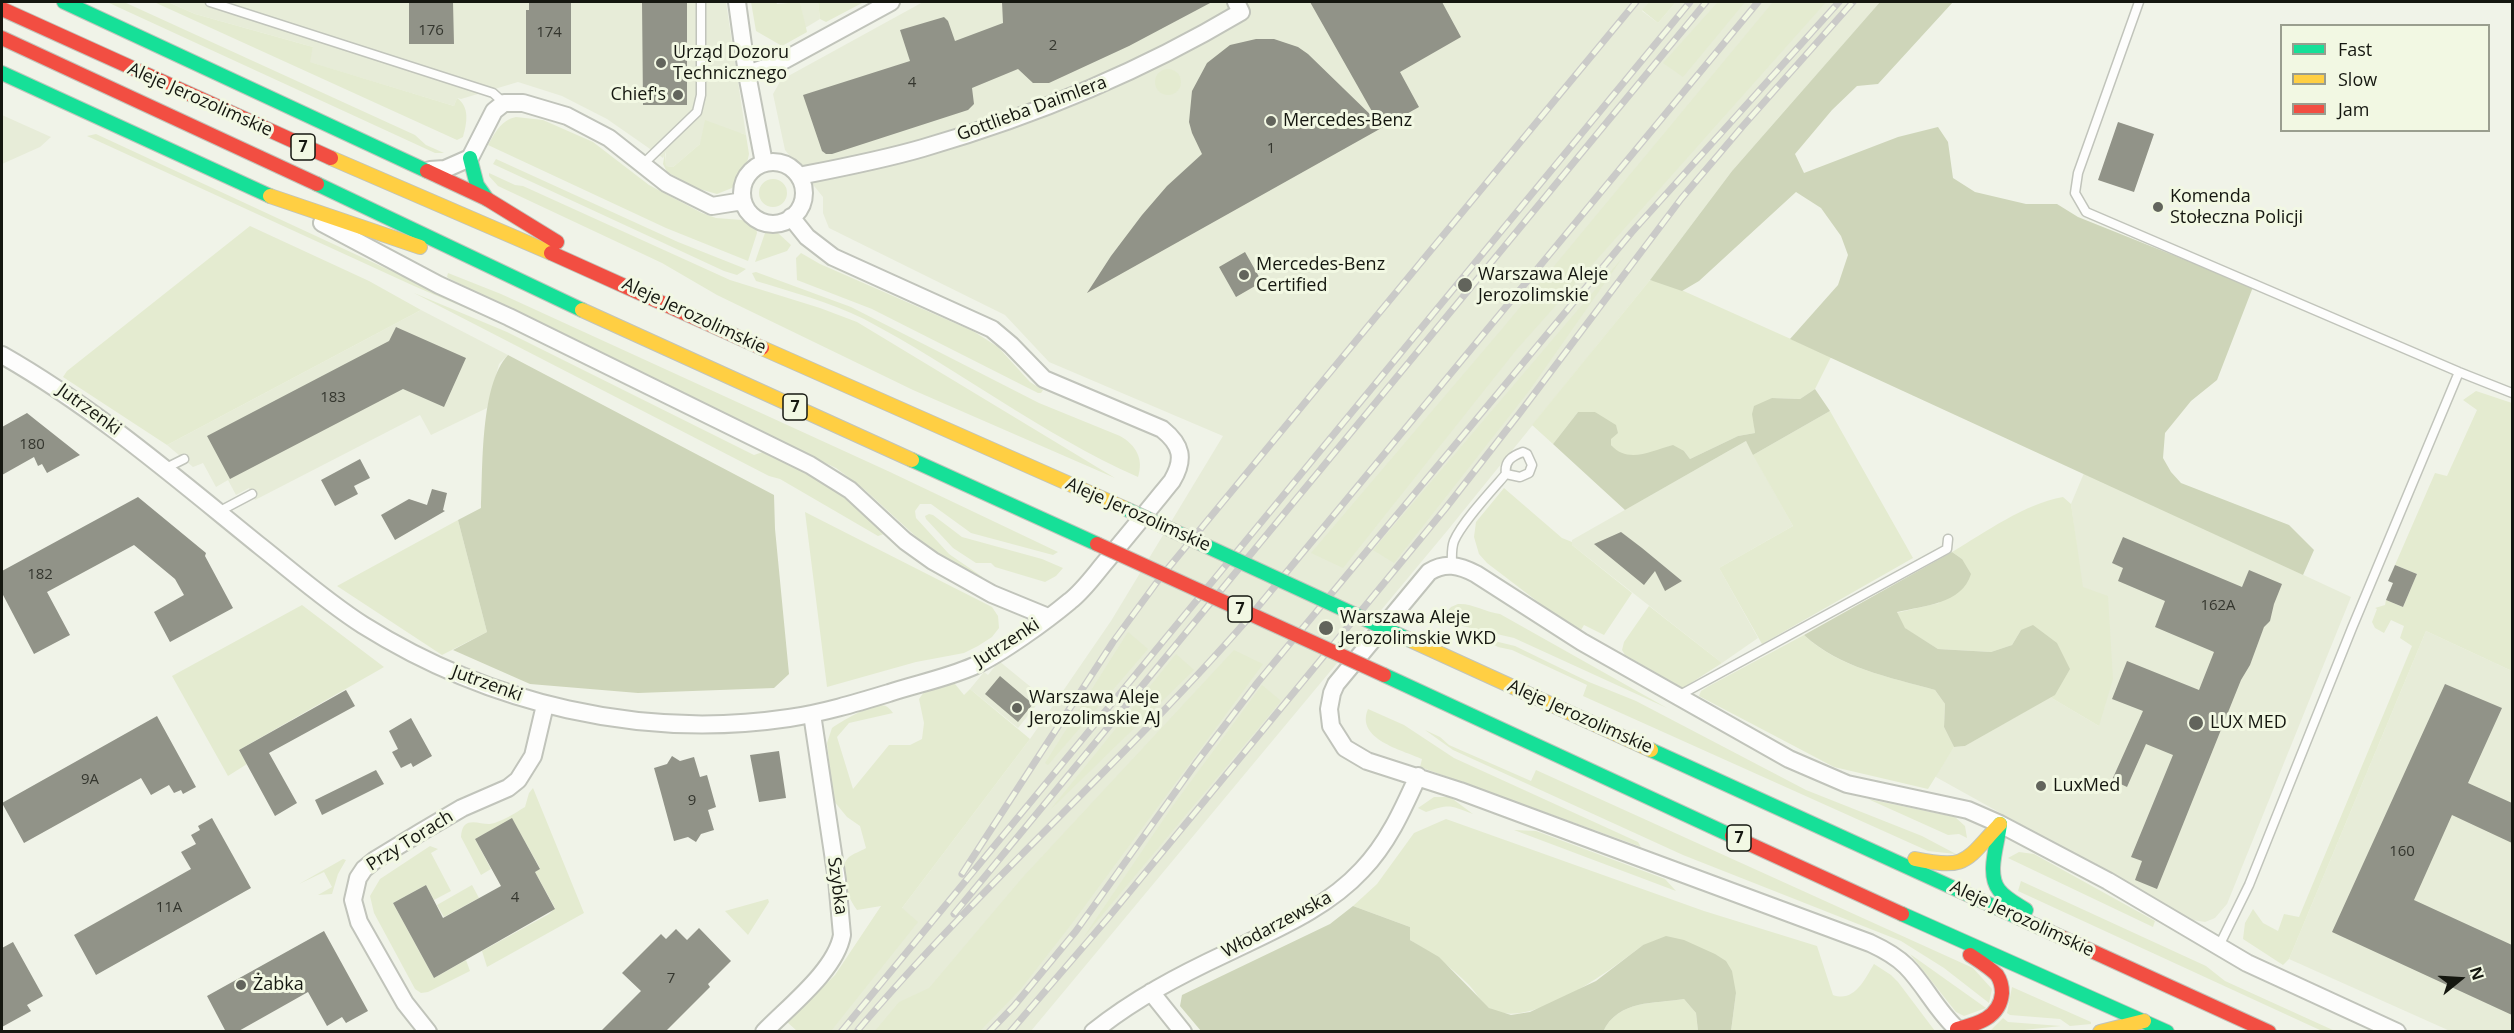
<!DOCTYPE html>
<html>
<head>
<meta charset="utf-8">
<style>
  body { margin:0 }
  #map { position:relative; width:2514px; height:1033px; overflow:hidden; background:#f0f3e8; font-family:"Open Sans",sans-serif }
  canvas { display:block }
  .frame { position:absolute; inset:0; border:3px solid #151710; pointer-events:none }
  .legend { position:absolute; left:2280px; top:24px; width:210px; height:108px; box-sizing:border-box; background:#f2f8e3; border:2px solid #9a9e8f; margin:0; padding:8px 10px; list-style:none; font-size:18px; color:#151710 }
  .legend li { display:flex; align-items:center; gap:12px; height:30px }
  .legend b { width:30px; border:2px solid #9a9e8f }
  .north { position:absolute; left:2430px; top:949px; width:60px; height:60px; -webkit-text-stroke:4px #f2f8e3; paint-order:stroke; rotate:72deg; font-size:16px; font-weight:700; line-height:24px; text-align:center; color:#151710 }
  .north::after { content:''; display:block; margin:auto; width:21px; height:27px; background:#151710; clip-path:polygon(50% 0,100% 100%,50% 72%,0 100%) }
</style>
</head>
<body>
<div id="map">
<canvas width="2514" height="1033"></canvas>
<div class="frame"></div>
<ul class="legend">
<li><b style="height:8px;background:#16e098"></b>Fast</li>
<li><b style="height:8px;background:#ffcf43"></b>Slow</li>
<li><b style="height:8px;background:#f24e42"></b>Jam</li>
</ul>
<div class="north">N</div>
</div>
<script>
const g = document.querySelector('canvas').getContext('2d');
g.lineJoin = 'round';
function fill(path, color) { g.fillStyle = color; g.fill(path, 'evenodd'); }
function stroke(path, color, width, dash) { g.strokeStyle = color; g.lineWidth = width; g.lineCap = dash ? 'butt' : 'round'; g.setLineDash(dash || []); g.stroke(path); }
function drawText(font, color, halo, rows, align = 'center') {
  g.font = font + ' "Open Sans",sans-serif'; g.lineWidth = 6; g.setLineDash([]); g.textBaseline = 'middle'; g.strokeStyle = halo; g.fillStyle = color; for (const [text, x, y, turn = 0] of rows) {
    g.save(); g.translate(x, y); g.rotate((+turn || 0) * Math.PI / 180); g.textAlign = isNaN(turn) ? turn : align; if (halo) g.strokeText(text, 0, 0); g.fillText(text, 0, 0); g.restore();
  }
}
const built = new Path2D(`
  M168,2H726L746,135L740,133L700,144L673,167L666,166V152L663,158L607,119L562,96L518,82L461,99L457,98L454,106L309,62L313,47L195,14Z
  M800,2H818L820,19L805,28Z
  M923,2H1649L1642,11L1658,23L1676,2H1880L1732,171L1650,280L1447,531L1031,1031H802L902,908L1030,739L1111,621L1223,436L1049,362L1005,315L829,228L823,213V197L785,150L773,94L781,80Z
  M2,115L51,137L40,147L2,164Z
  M421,310L508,355L499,364L487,408L431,435L420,415L255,500L249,488L236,495L228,480L216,487L203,463L193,467L167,445Z
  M1746,441L1793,526L1719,568L1758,638L1722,663L1572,545V540Z
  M2084,473L2351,597L2227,904L2215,918L2205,922L2193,920L1934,776L1954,747L1965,746L2050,697L2099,726L2071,504Z
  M2426,631L2512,671V1031H2450L2289,959Z
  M999,661L1043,697L1018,728L970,689L984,672L988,675Z`);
const green = new Path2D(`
  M107,2H124L415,135L426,145L444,153H435Z
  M154,2H168L195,14L313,47L310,62L454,106L457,98C470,107 467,123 463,137L457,140Z
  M751,2H776L777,4L800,2L807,32L782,46L756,31Z
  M818,2H864L826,22L820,19Z
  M1649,2H1676L1658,23L1642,10Z
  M1718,2H1745L1683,77L1663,63Z
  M1773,2H1826L1517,349L1343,568L1311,553L1502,329Z
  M1155 82a13 13 0 1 1 26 0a13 13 0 1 1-26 0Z
  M516,117L543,120L593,142L649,185L702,213L716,218L742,220L756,227L757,233L748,261L666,228L488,145C495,133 501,120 516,117Z
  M705,120L746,135L749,154L747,163L732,188L717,194L696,188L667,172L663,164L665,152L666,166L673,167L700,144Z
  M96,134L467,306L512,328L414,286L87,136Z
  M496,159L678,242L746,269L737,275L724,271L493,164Z
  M489,173L515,185L523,186L730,280L820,308L857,322L1115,478L913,390L717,295L662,263L498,186L489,176Z
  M759 193a14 14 0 1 1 28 0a14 14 0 1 1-28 0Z
  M250,226L369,281L421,310L167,445L63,377L67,371Z
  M766,230L778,233L791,245L787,251L755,262Z
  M801,253L820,264L973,331L998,347L1030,382L1043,390L1041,393H1038L872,309L797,280L796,258Z
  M1623,257L1529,391L1394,563L1373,550Z
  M756,272L851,307L1039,403L1120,436C1136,445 1144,459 1138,477C1041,434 957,368 864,319C830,302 792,292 756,281L752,273Z
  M448,273L501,294L890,472L1058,552L1053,555L971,533L931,504H920L915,511L916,518L949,554L984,578L935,554L865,490L836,468L729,418L450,279L447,277Z
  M1650,280L1668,284L1831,357L1815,389L1800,399L1772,398L1754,425L1755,433L1738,436L1690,459L1684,451C1674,452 1627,457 1622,455C1617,453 1614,449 1611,445V439L1595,412H1578L1553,444L1532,425Z
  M414,293L507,332L754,455L763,452C809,474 850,495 884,534L878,536L780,479L769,476Z
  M2476,391L2512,403V671L2426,631L2289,959L2283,965L2243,939L2245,923L2253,909L2263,923L2278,931L2284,914L2299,917L2412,646L2400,638L2404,626L2391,620L2384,633L2375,628L2372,622L2377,609L2375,608L2385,605L2386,600L2403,607L2417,574L2395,565L2435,473L2447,476L2477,410L2463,400Z
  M1830,411L1913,558L1762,644L1719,568L1793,526L1753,455Z
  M1504,488L1562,538L1572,542V545L1632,593L1604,635L1584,625L1581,630L1546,608L1487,563L1479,554L1474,537L1476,522Z
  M2063,497L2071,504L2083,587L2108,596L2113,679L2099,726L2050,697L2055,694L2021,630L2012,645L1991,652L1938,649L1904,628L1896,613L1939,603L1962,559L1952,552C1986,532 2024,504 2063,497Z
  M805,512L992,607L998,616L999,628L992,637L978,646L964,653L916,662L827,687Z
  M929,514L933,515L962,537L1042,559L1063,568L1056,576L1045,582L995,567L991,563H976L953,548L926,519L925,516Z
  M458,520L487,632L442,655L337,586Z
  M1458,604C1472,603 1485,612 1500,614L1667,708L1514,638L1462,626L1442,617L1451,607Z
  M302,605L384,667L239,750L247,764L228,776L172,676Z
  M1649,606L1722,663L1683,688L1625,655L1622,650L1624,642Z
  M1128,632L1148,649L1048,765L1045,763Z
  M1804,635C1839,668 1890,677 1935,690L1945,704L1944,727L1954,747L1928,789L1834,767L1699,696L1701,691L1709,686Z
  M1478,637L1515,646L1589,682L1636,701L1806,790L1922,836L1956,854L1928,851L1583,696L1587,685L1512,650L1498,647Z
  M1234,650L1263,664L1070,926L1020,990L980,1031H875L899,1002L929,988L1023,877Z
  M1176,654L1194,670L1050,810Z
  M950,684H955L964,695L970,689L1030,739L902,908L918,922L831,1031H797L787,1022L835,975L881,906L857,910C848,898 836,870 848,858C852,854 861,851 866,848L860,826L847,817L833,800L827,743L832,728C842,721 869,705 881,705C887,705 890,709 893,713L849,723L837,737L853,789L889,745H910L922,739L924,723L919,699L924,692Z
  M1262,685L1281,701L1083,938L1172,807Z
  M1368,709L1404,725L1454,758L1638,842L1641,847L1420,767L1422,759C1402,750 1355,739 1368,709Z
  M1425,730L1440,737L1449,745L1531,781L1536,770L1973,968L1992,989L1989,1003L1944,968L1901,941L1683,855L1453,750Z
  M533,788L584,913L487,967L482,951L549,914L555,908L535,872L540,868L512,819L475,839L491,869L481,875L461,837C462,814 480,825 490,824C502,822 515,813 525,807L529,793Z
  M1434,797H1450L1473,814C1449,805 1450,804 1426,812L1418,808Z
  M1868,799L1955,817L1965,826L1967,838L1959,834L1948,835Z
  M1446,819L1704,911L1817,946L1833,995C1854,1003 1865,979 1874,964L1891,975L1898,982L1935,1031H1731L1736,993L1643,945C1612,969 1528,1033 1489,1008C1481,1002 1475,991 1468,984C1450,966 1431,953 1410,940V927L1353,906L1377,884L1414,833Z
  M1514,830L1536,831L1665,879L1676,891Z
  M430,846L438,849L431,853L451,891L434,900L426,885L393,903L434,978L466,960L470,971L428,992L421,993L415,989L374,913L370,896L380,879Z
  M2019,852L2034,854L2155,921L2153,927L2008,858Z
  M343,859L346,860L338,874L332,894L318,895L332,887L324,872L299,884Z
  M2021,881L2206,966L2225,981L2335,1031H2322L2018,891Z
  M472,885L479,898L444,917L437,905Z
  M768,899L769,902L748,935L725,911Z
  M1910,954L1986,1008L1964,1016L1956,1012Z
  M2012,987L2091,1022V1024L2070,1026L2060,1019L2010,1015L2007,1013Z
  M1684,999L1696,1013L1698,1031L1603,1032C1618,999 1655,1004 1684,999Z
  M2003,1018L2008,1022L2061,1026L2015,1031L1991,1030Z`);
const forest = new Path2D(`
  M1880,2H1953L1878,84L1857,86L1832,110L1795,154L1804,173L1898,137L1938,127L1948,142L1953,178L1975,192L2026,204H2057L2078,217L2253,287L2217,380L2191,401L2165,433L2163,458L2171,472L2181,483L2289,525L2314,550L2303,575L1790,339L1838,285L1848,255L1841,236L1821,208L1796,192L1699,281L1682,291L1650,280L1732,171Z
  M508,355L774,495L775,529L789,674L774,688L638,693L530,684L453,650L487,632L458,520L481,508C483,467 480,385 508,355Z
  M1815,389L1830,411L1753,455L1746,441L1625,510L1553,444L1578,412H1595L1616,425L1618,433L1611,439V445C1628,464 1651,451 1673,445L1684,451L1690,459L1738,436L1755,433L1752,414L1754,406L1772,398L1800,399Z
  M1952,552L1962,559L1971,574C1962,604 1923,606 1897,612L1905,628L1938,649L1991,652L2012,645L2021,630L2033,625L2057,643L2070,669L2055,695L1965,746L1954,747L1944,727L1945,704L1935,690C1889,677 1840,668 1804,635Z
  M1353,906L1410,927V940L1439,957L1489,1008L1511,1015L1530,1012L1596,981L1643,945L1666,936L1684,940L1715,954L1726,961L1732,971L1736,993L1731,1031H1698L1696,1013L1684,999C1655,1004 1618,999 1603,1032L1201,1031L1180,1006L1182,995L1330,924Z`);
const building = new Path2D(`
  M409,2H453L454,44H409Z
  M529,2H571V74H526V10H529Z
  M642,2H687V105H643Z
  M1002,2H1212L1129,46L1049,83H1033L1018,69L972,88L974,104L968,110L832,154H826L822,151L803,95L910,61L900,30L944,17L948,21L955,41L1003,23Z
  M1310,2H1442L1461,37L1400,72L1419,107L1087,293L1111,256L1142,215L1167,186L1202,154L1192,133L1189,122L1192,91L1207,63L1230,45L1256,39H1274L1298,47L1308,54L1378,122Z
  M2118,122L2154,134L2134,192L2098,180Z
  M1245,252L1262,282L1236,297L1219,267Z
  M396,327L466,358L444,407L403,389L230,479L207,436L389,341Z
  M27,413L37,421L80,455L47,473L42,464L38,466L34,457L2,475V427Z
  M360,459L370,478L354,486L358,494L335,506L321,480Z
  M432,489L447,493L443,510L445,511L395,540L381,515L409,499L427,505Z
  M138,497L206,553L205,556L233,608L170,642L154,612L184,595L175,579L134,545L47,592L70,635L34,654L2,593V571Z
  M1621,532L1642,548L1682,581L1665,591L1655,571L1644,585L1594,544Z
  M2123,537L2242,587L2249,570L2282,584L2274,604L2270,621L2264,627L2250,665L2241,680L2157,889L2135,880L2142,861L2131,857L2173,755L2146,744L2127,787L2112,780L2143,711L2112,699L2127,661L2199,690L2214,652L2155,627L2165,601L2118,581L2123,568L2112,563Z
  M2395,565L2417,574L2403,607L2386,600L2393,583L2388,581Z
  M1000,676L1033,704L1018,722L985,694Z
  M2445,684L2502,708L2468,783L2512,803V843L2452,815L2414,900L2512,945V1015L2332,932Z
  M346,690L355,706L269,753L297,803L275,816L239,750Z
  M157,716L196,787L183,794L181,790L174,793L169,785L151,795L141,778L24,843L2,803Z
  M411,718L432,756L413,767L411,763L401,768L392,752L398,749L389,731Z
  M779,751L786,798L759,802L750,755Z
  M672,756L680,761L694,757L700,777L707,775L716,807L708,810L714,830L701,834L696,842L688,837L674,841L661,793L654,768L667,764Z
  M376,770L384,784L322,815L315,800Z
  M212,818L251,888L96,975L74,935L191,869L181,852L196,844L191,835L200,830L198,826Z
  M512,818L540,869L535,872L555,909L434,978L393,903L426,885L443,918L501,886L475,839Z
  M699,928L731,961L708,984L710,987L665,1032H600L641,991L622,973L661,934L666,939L676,929L687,940Z
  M324,931L368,1011L346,1023L342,1017L327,1026L308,992L237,1032H226L207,996Z
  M13,942L43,996L27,1005L31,1011L2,1027V948Z`);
const lane = new Path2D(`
  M210,2L493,93L504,103
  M2139,2L2078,173L2075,193L2086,212L2459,372L2512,393
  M642,165L697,112L701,95V2
  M164,469L184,459
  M218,512L252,494
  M1452,565C1452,557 1451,549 1454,541C1462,522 1492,490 1506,474C1504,461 1512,456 1523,452L1527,454L1532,465L1529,473L1520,477L1506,474
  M1678,696L1947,549L1948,539
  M2219,946L2249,885L2352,628L2459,372`);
const street = new Path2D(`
  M737,2L747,74
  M742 193a31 31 0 1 1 62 0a31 31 0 1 1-62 0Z
  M764,163L747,74L779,63L891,2
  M430,170L445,169L470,158L494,111L504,103H523L567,116L609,138L666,183L712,206L743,201
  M799,176C840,168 882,160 923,148C1034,116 1142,71 1241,12L1236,2
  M322,223L439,285L509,317L810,465L850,490L905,541L933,561L992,594L1048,617
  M2,355C95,408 176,478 260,546C294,573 327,602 363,625C489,704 641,740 789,718C823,713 856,703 889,693C916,684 947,678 974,666C1002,653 1046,621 1070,601C1084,590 1095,574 1107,560C1129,534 1150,508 1172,481C1185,459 1182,445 1162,429L1044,379L1011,345L992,329L833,257L807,237L791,217
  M1151,992L1183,1032
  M1957,1029C1936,1010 1925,985 1906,966C1896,956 1883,949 1870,943L1460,791L1367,761L1345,748L1331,726L1329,709L1332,693L1336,684L1429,572C1445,562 1459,565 1476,574L1582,642L1789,759L1847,784L1968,810L2000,824L2108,881L2247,963L2397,1032
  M428,1032L405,1003L359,922L353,900L358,878L364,869L375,860L421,832L462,808L508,788L518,780L533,756L545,705
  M764,1032C788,1007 836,970 842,935L837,880L812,714
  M1093,1032C1134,999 1180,975 1227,953C1274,930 1326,909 1362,870C1388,843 1403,809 1418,776`);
const fast = new Path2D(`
  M64,2L427,171
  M2,73L270,196
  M470,158L477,185L487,199
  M317,184L582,310
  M912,460L1097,544
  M1384,675L1732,836
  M1651,750L2050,932
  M2000,824C1998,843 1986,874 1999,890C2006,899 2017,904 2026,910
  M1902,914L2167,1032`);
const slow = new Path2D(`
  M331,158L551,253
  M270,196L420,247
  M582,310L912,460
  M762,348L1126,509
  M1410,640L1651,750
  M1915,859C1968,870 1965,861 2000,824
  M2100,1032L2144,1021`);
const jam = new Path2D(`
  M2,9L331,158
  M2,38L317,184
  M427,171L487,199L557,242
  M551,253L762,348
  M1732,836L1902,914
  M2050,932L2269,1032
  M1957,1029C1977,1024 2000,1018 2002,993C2002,987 2001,981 1997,975C1989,967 1979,961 1970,955`);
const rail = new Path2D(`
  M962,874L1113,642L1160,578L1636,2
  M954,914L1706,2
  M858,1030C980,886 1123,762 1247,620L1758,2
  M841,1032L1690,2
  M989,1032L1014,1006L1076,931L1196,763L1258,682L1632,232L1839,2
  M1010,1032L1108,918L1445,509L1519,414L1681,199L1742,127L1853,2`);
const fastBridge = new Path2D(`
  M1126,509L1410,640`);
const jamBridge = new Path2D(`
  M1097,544L1384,675`);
const markers = [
  [661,63,6,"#62645c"],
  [678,95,6,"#62645c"],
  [1271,121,6,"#62645c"],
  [2158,207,6,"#62645c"],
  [1244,275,6,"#62645c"],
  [1465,285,8,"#62645c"],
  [1326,628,8,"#62645c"],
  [1017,708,6,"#62645c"],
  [2196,723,8,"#62645c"],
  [2041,786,6,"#62645c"],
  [241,985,6,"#62645c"]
];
const numberNames = [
  ["176",431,31],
  ["174",549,33],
  ["2",1053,46],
  ["4",912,83],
  ["1",1271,149],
  ["183",333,398],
  ["180",32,445],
  ["182",40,575],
  ["162A",2218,606],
  ["9A",90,780],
  ["9",692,801],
  ["160",2402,852],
  ["4",515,898],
  ["11A",169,908],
  ["7",671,979]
];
const shields = [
  [303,147,24],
  [795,407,24],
  [1240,609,24],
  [1739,838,24]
];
const shieldNames = [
  ["7",303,147],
  ["7",795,407],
  ["7",1240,609],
  ["7",1739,838]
];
const poiNames = [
  ["Urząd Dozoru",673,53],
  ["Technicznego",673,74],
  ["Chief's",666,95,"right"],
  ["Mercedes-Benz",1283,121],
  ["Komenda",2170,197],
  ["Stołeczna Policji",2170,218],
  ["Mercedes-Benz",1256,265],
  ["Certified",1256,286],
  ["Warszawa Aleje",1478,275],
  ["Jerozolimskie",1478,296],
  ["Warszawa Aleje",1340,618],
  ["Jerozolimskie WKD",1340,639],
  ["Warszawa Aleje",1029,698],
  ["Jerozolimskie AJ",1029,719],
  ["LUX MED",2210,723],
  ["LuxMed",2053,786],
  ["Żabka",253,985]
];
const streetNames = [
  ["Aleje Jerozolimskie",200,100,24],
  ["Gottlieba Daimlera",1032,109,-20],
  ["Aleje Jerozolimskie",694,316,25],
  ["Jutrzenki",89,410,36],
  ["Aleje Jerozolimskie",1138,515,24],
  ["Jutrzenki",1007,643,-33],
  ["Jutrzenki",487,684,20],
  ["Aleje Jerozolimskie",1580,717,24],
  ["Przy Torach",410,841,-32],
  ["Szybka",837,886,82],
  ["Aleje Jerozolimskie",2022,919,25],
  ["Włodarzewska",1277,925,-28]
];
fill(built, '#e7ecd8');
fill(green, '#e4ebd0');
fill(forest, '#ced5b9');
fill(building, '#919388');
stroke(lane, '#c1c4bb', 11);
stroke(street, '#c1c4bb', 20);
stroke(fast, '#c1c4bb', 16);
stroke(slow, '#c1c4bb', 16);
stroke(jam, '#c1c4bb', 16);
stroke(lane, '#fdfdfc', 8);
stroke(street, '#fdfdfc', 16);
stroke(fast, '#16e098', 14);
stroke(slow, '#ffcf43', 14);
stroke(jam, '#f24e42', 14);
stroke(rail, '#cacac8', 7);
stroke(rail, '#f2f8e3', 4.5, [14]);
stroke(fastBridge, '#c1c4bb', 16, []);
stroke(jamBridge, '#c1c4bb', 16, []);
stroke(fastBridge, '#16e098', 14);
stroke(jamBridge, '#f24e42', 14);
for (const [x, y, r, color] of markers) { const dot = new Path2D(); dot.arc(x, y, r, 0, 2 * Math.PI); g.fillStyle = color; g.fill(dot); stroke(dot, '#f2f8e3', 2); }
drawText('15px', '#34362e', null, numberNames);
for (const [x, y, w] of shields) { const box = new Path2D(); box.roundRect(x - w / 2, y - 13, w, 26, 4.5); g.fillStyle = '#f2f8e3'; g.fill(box); stroke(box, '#151710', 1.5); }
drawText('bold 16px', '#151710', null, shieldNames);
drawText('18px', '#151710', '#f2f8e3', poiNames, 'left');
drawText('18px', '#151710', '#f2f8e3', streetNames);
</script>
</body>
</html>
